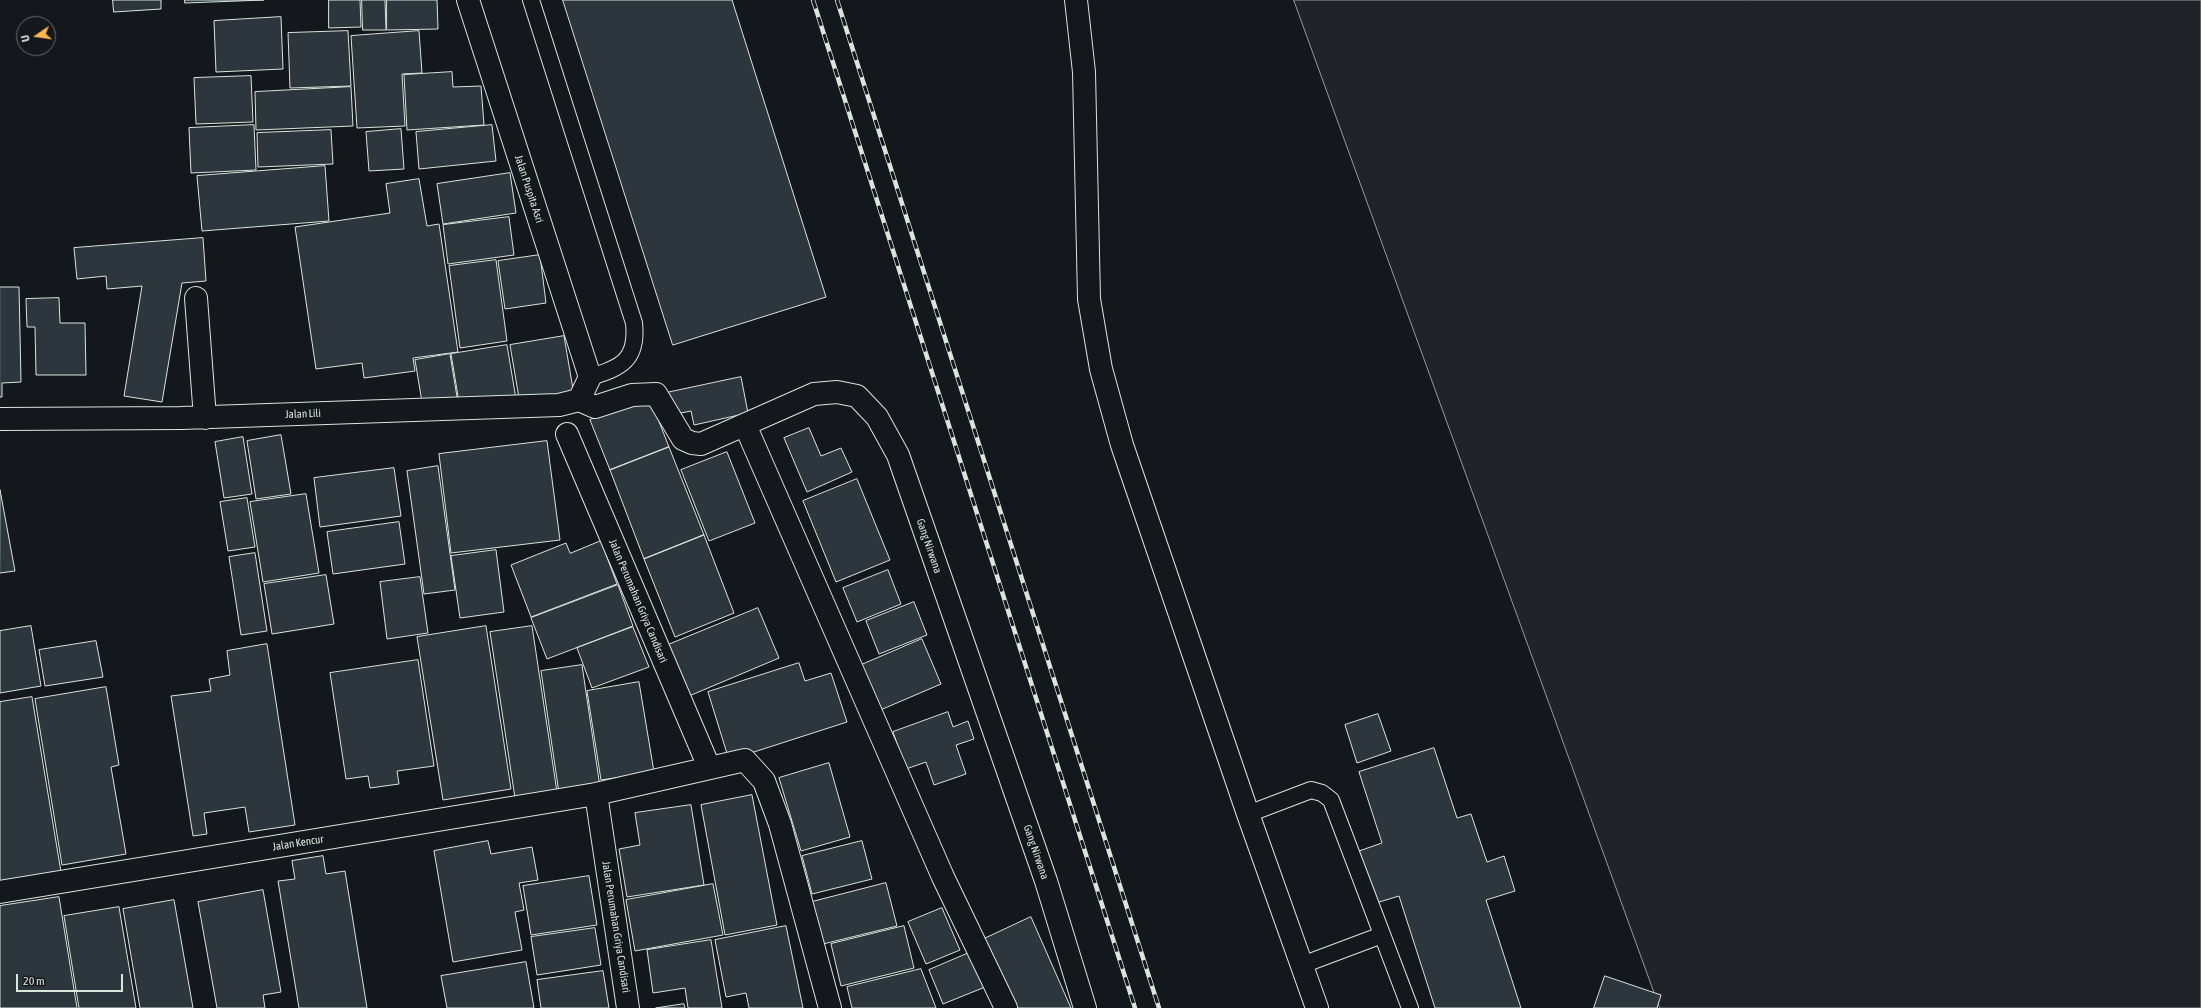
<!DOCTYPE html>
<html>
<head>
<meta charset="utf-8">
<style>
  body { margin:0 }
  #map { position:relative; width:2201px; height:1008px; overflow:hidden; background:#14181c; font-family:"Asap Condensed",sans-serif }
  canvas { display:block }
  .north { position:absolute; left:16px; top:16px; width:40px; height:40px; box-sizing:border-box; background:#14181c; border:1px solid #626a69; border-radius:50%; rotate:257deg; font-size:11px; font-weight:700; line-height:16px; text-align:center; color:#d8e6dc }
  .north::after { content:''; display:block; margin:auto; width:14px; height:18px; background:#ffb74d; clip-path:polygon(50% 0,100% 100%,50% 72%,0 100%) }
  .scale { position:absolute; left:16px; top:974px; width:107px; height:18px; box-sizing:border-box; border:2px solid #d8e6dc; border-top:0; padding-left:5px; font-size:12px; line-height:14px; white-space:nowrap; color:#d8e6dc; -webkit-text-stroke:3px #14181c; paint-order:stroke }
</style>
</head>
<body>
<div id="map">
<canvas width="2201" height="1008"></canvas>
<div class="north">U</div>
<div class="scale">20 m</div>
</div>
<script>
const g = document.querySelector('canvas').getContext('2d');
g.lineJoin = 'round';
function fill(path, color) { g.fillStyle = color; g.fill(path, 'evenodd'); }
function stroke(path, color, width, dash) { g.strokeStyle = color; g.lineWidth = width; g.lineCap = dash ? 'butt' : 'round'; g.setLineDash(dash || []); g.stroke(path); }
function drawText(font, color, halo, rows, align = 'center') {
  g.font = font + ' "Asap Condensed",sans-serif'; g.lineWidth = 3; g.setLineDash([]); g.textBaseline = 'middle'; g.strokeStyle = halo; g.fillStyle = color; for (const [text, x, y, turn = 0] of rows) {
    g.save(); g.translate(x, y); g.rotate((+turn || 0) * Math.PI / 180); g.textAlign = isNaN(turn) ? turn : align; if (halo) g.strokeText(text, 0, 0); g.fillText(text, 0, 0); g.restore();
  }
}
const green = new Path2D(`
  M1294,0H2201V1008H1660Z`);
const building = new Path2D(`
  M113,0H161V9L114,12Z
  M185,0H264L185,3Z
  M329,0H360L361,27L329,28Z
  M362,0H385L386,30H363Z
  M387,0H437L438,29L387,30Z
  M563,0H732L826,297L673,345Z
  M281,17L283,69L216,72L214,21Z
  M348,31L351,86L290,88L288,33Z
  M419,31L422,73L402,74L405,126L357,128L351,36Z
  M452,72L453,87L481,86L484,125L407,130L404,75Z
  M251,76L253,122L196,124L194,78Z
  M351,87L353,126L256,130L255,92Z
  M254,125L256,170L191,173L189,128Z
  M492,125L496,161L419,169L416,132Z
  M401,129L404,169L369,171L366,132Z
  M331,130L333,164L258,167L257,133Z
  M325,166L329,221L202,231L197,176Z
  M510,173L516,213L443,224L437,184Z
  M419,179L427,226L439,224L458,352L413,358L415,371L364,378L362,363L316,369L295,227L390,213L386,184Z
  M509,217L514,255L448,264L443,225Z
  M203,238L206,281L182,283L162,402L124,396L142,286L107,289L106,276L77,279L74,248Z
  M540,255L546,303L505,309L498,261Z
  M496,260L507,341L460,348L449,266Z
  M0,287H19L21,382L2,383V397H0Z
  M59,298L60,323H85L86,375H36L35,327H27L26,299Z
  M564,336L574,395L520,404L510,345Z
  M507,345L516,399L460,408L451,354Z
  M450,354L458,403L423,408L415,360Z
  M741,377L748,413L694,425L691,411L671,415L666,393Z
  M649,396L669,447L610,470L590,420Z
  M809,428L821,456L841,448L852,472L807,492L784,438Z
  M281,435L291,494L256,499L247,441Z
  M243,437L252,494L224,498L215,442Z
  M547,441L560,540L451,553L439,454Z
  M669,447L704,535L644,559L610,470Z
  M727,452L755,523L709,541L681,470Z
  M438,466L455,590L424,594L407,471Z
  M394,468L401,516L320,527L314,478Z
  M857,479L890,560L836,582L803,501Z
  M0,490L15,571L0,573Z
  M306,494L319,573L263,582L250,502Z
  M247,498L255,547L228,551L220,502Z
  M399,522L405,564L333,574L327,532Z
  M704,535L734,613L675,637L644,559Z
  M601,541L617,584L531,617L511,565L566,543L570,553Z
  M496,550L504,612L460,618L451,556Z
  M255,553L267,631L241,635L229,557Z
  M888,570L901,604L857,622L843,588Z
  M326,575L334,624L272,634L264,584Z
  M420,577L428,633L387,639L380,582Z
  M618,585L633,626L547,659L531,618Z
  M914,602L927,635L879,654L866,621Z
  M758,608L779,658L689,696L668,645Z
  M31,626L41,686L0,693V631Z
  M486,626L511,789L443,800L417,637Z
  M532,626L557,792L515,798L490,632Z
  M633,627L649,667L592,688L577,648Z
  M922,639L941,684L871,714L852,669Z
  M96,641L103,677L45,686L39,650Z
  M267,644L295,825L249,832L245,807L204,813L207,834L193,836L171,696L211,691L209,679L230,675L227,651Z
  M418,660L434,766L397,771L399,784L370,788L368,776L346,779L330,673Z
  M799,663L805,681L831,673L847,722L729,760L708,692Z
  M582,665L600,787L559,793L541,671Z
  M639,682L654,772L601,780L587,691Z
  M106,687L119,765L111,767L126,854L62,865L35,699Z
  M32,697L61,872L0,882V702Z
  M948,712L953,727L968,721L974,739L956,745L966,774L934,785L926,762L906,769L893,732Z
  M1378,714L1391,751L1357,763L1345,725Z
  M1434,748L1457,818L1471,814L1487,862L1504,856L1515,891L1486,900L1521,1008H1435L1399,896L1376,903L1359,851L1382,843L1359,772Z
  M829,763L850,837L801,851L779,778Z
  M752,795L777,925L725,935L701,805Z
  M691,805L704,885L627,897L619,849L640,845L635,813Z
  M488,841L491,854L532,847L538,880L519,883L524,910L515,912L522,950L453,962L434,851Z
  M862,841L872,879L812,894L802,856Z
  M323,856L326,874L345,871L367,1008H299L278,881L295,879L292,861Z
  M589,876L597,925L531,935L523,886Z
  M886,883L897,926L823,944L812,902Z
  M713,884L723,935L635,951L626,900Z
  M263,890L281,992L263,995L265,1008H217L198,902Z
  M59,897L77,1008H0V906Z
  M174,900L193,1008H140L123,909Z
  M119,907L136,1008H79L64,916Z
  M942,908L960,950L926,964L908,922Z
  M1031,917L1071,1008H1015L984,939Z
  M786,926L803,1008H749L746,993L726,997L715,940Z
  M904,926L914,968L841,986L831,944Z
  M595,928L601,965L537,975L531,937Z
  M711,940L722,1008H688L685,988L653,993L647,950Z
  M976,950L990,985L943,1004L929,970Z
  M526,962L534,1008H447L441,976Z
  M921,969L936,1008H852L847,987Z
  M603,971L609,1008H541L537,980Z
  M1605,976L1661,995L1657,1008H1594Z
  M684,1004L685,1008H656Z`);
const service = new Path2D(`
  M531,0L634,323C638,360 621,368 590,377
  M1248,814L1311,790L1322,793L1331,800L1410,1008
  M1302,965L1382,935`);
const minor = new Path2D(`
  M196,298L205,418
  M579,400L595,407L632,395L656,394L683,439L692,443L701,444L814,394L837,392L857,396L877,417L898,455L1046,881L1085,1008
  M0,419L181,418L559,405L579,400L590,377L468,0
  M745,425L943,877L1006,1008
  M567,434L709,767
  M596,794L628,1008
  M0,892L596,794L745,760L764,781L780,824L830,1008`);
const tertiary = new Path2D(`
  M1076,0L1084,72L1089,299L1101,369L1122,445L1248,814L1317,1008`);
const rail = new Path2D(`
  M813,0L1135,1008
  M837,0L1159,1008`);
const streetNames = [
  ["Jalan Puspita Asri",529,189,72],
  ["Jalan Lili",303,414,-2],
  ["Gang Nirwana",929,546,71],
  ["Jalan Perumahan Griya Candisari",638,601,67],
  ["Jalan Kencur",298,843,-9],
  ["Gang Nirwana",1036,852,71],
  ["Jalan Perumahan Griya Candisari",616,927,81]
];
fill(green, '#202428');
stroke(green, '#939e99', 1);
fill(building, '#2c363c');
stroke(building, '#d8e6dc', 1);
stroke(service, '#d8e6dc', 18);
stroke(minor, '#d8e6dc', 24);
stroke(tertiary, '#d8e6dc', 24);
stroke(service, '#14181c', 16);
stroke(minor, '#14181c', 22);
stroke(tertiary, '#14181c', 22);
stroke(rail, '#d8e6dc', 4.5);
stroke(rail, '#14181c', 3, [9]);
drawText('11px', '#d8e6dc', '#14181c', streetNames);
</script>
</body>
</html>
